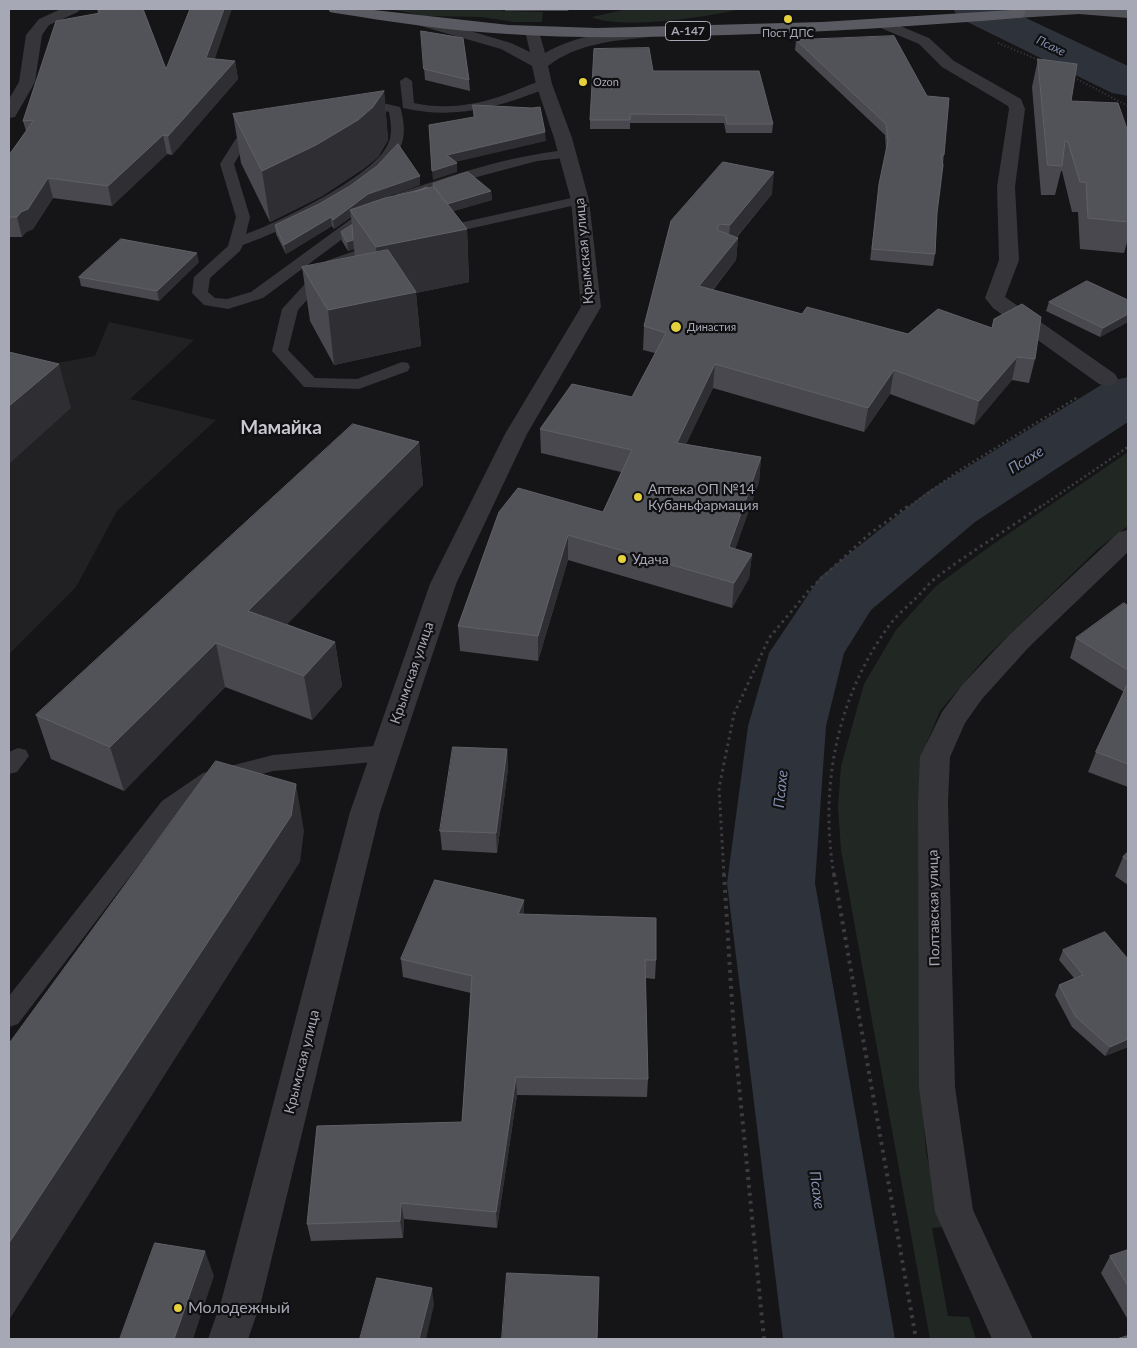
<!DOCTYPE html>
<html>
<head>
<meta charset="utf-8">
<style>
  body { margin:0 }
  #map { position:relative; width:1137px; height:1348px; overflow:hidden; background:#151416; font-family:Lato,sans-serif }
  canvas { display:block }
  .frame { position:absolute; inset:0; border:10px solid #a7a8b5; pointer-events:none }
</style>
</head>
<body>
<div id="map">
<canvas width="1137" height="1348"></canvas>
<div class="frame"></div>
</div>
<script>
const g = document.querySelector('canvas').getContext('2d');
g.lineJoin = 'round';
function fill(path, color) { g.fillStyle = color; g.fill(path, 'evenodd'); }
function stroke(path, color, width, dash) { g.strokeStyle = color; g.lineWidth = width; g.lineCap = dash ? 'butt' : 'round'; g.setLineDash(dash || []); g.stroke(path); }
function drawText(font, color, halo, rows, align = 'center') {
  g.font = font + ' Lato,sans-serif'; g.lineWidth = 4.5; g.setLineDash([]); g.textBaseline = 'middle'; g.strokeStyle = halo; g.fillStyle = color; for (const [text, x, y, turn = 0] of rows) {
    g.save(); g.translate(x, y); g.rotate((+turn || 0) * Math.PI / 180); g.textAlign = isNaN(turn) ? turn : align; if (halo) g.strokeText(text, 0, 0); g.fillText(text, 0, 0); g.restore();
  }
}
const built = new Path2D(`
  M109,322L194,340L130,399L216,420L117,511L76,587L9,654V372L95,356Z`);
const green = new Path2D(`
  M390,9H503V11L543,12L542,22H514L482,17L424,16Z
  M627,9H740C710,17 619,30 592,17Z
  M1128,452V526L1099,548L985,658L940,711L927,742L919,787L921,1086L926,1152L944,1227L932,1228L948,1316L969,1317L976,1339H930L841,850L838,807L841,766L864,684L896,630L936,586L989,547Z`);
const river = new Path2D(`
  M953,9H1007L1128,66V96L1112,93L959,18Z
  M1128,377V422L975,522L871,610L844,653L826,726L815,883L895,1339H783L727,883L748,726L769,653L820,577L927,492L1106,382Z`);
const pathFar3 = new Path2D(`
  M998,43L1041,61
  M1071,76L1128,106`);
const pathFar2 = new Path2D(`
  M907,508L960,470L1078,397
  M1039,508L1128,447`);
const pathFar1 = new Path2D(`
  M724,875L719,788L734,714L769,638L811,588L868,535L908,506
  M834,875C819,787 837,695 891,623C898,614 908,606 916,598C923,591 929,583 937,577C970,552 1007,530 1041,506`);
const path = new Path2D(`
  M724,874L734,1034L764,1339
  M834,874L916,1339`);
const service = new Path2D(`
  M406,77L412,81L414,103C446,110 477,105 507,94C519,90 531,83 544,80L550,84C545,90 534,93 526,96C485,111 446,118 403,108L400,81Z
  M357,97L400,107L401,110C404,122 406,136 400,148C379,187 285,230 243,245L240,251L210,278L208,292L215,298L227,299L251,292L358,214H368L370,217L368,220L263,298L228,309L204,305L192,293L194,277L228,246L236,217L220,164L235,140L251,122H261L263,125L245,145L234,164L250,217L246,234C278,223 373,176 387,146C393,136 391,123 389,112L352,104L351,101L352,98Z
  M567,150L572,151L574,154L572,157L537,161L462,181L401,201L396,200L394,197L396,194C452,175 508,156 567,150Z
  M580,196L585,197L587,200L585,203L437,236L432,235L430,232L432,229L437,228Z
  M383,241L388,242L390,245L388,248L336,267L298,310L288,350L315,378L357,379L402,362L408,363L410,367L408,371L359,389L304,387L272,351L282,309L326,261Z
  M385,745L393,747L396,753L393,759L385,761L273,771L218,786L178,813L18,1024L9,1027V996L162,801L203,773L273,755Z
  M18,748L26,750L29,756L17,772L9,774V752Z`);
const minor = new Path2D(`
  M61,9H80L78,12L49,25L42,35L35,82L15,117L9,118V99L19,82L26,35L39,19Z
  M881,18L929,38L954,61L1021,99L1025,109L1015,187L1019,260L1005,297L1115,374L1118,379L1115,384L1107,386L1099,384L993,308L985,298L999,260L997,187L1009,109L1008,106L942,67L919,44L876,26L873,23L876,20Z
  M1128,530V552L1029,647L982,699L965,723L950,757L948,802L955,1087L973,1210L1033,1339H992L935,1212L919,1087L918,802L920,757L942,712L962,685L1009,635L1119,532Z`);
const tertiary = new Path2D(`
  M419,16L511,43L530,52L525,31L528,28H538L545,53C577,34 614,32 649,27L654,29L657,32L654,35L649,37C613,41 578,43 548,66L552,84L572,138L589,200L601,307L527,434L456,584L380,812L261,1302L248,1339H208L221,1302L350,812L430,584L505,434L581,307L571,200L554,138L536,84L532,66L501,49L414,24L411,21L414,18Z`);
const primary = new Path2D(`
  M1120,9L1128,10V18L1079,14L1018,18L1013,17L1011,14L1013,11L1028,9Z`);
const trunk = new Path2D(`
  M328,9H365L509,25L597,28L822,22L1027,9L1023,17L1018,18C921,26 824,32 727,35C654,37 581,39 508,34C450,31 392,22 335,13L330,12Z`);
const wall = new Path2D(`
  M97,9H143L166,69L215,59L235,61L238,79L172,155L167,154L112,206L53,198L33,229L26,232L22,237H9V155L26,131L23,121L98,14Z
  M505,9H569L568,11H505Z
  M421,31L469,80L470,91L425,80Z
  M796,40L944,155L937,213L935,254L933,266L870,260L878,196L886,150L885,135L795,50Z
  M1038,59L1071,101L1128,132V239L1124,253L1080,249L1078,212H1072L1062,171H1061L1055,195H1041L1032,87Z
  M653,71L773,124L772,133H726L724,123H630V129H590V120Z
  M384,91L388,140L378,157L363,169L322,196L270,222L241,163L233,114Z
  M420,185L375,201L428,188L491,191L492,200L453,211L467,229L469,282L416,293L421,346L334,365L310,321L302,267L355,257L354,249L348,251L342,241L341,232L352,225L351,217L334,229L332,226L286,254L276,234L275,225Z
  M772,194L737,237L738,238L736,260L713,290L802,314L908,334L992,328L994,319L1035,359L1029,383L1012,380L974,425L890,394L864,432L713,388L686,444L761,457L759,482L735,549L752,554L749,578L732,608L568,560L538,661L460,651L458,626L499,512H603L621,472L541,453L540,429L632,397L655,353L643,350L644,326L671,221Z
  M199,262L159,301L81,286L79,277Z
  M1128,300V322L1100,337L1046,311L1049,302Z
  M419,442L423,485L287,624L335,642L342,686L312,720L225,687L124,791L51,759L36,715Z
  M1128,606V787L1088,772L1096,752L1124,692L1070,658L1076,638Z
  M507,749L508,769L497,853L442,850L440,831Z
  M1128,852V885L1115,876L1123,857Z
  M524,900V914L656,960L655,979L645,978L648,1079L647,1097L517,1095L497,1228L404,1219L403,1238L311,1241L307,1224L462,1122L471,993L403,977L401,959Z
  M1063,950L1128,959V1047L1105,1056L1072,1027L1055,995L1059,985L1074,978L1059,960Z
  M1128,1250V1320L1101,1273L1110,1256Z`);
const shadedWall = new Path2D(`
  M224,9H232L209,76L206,58Z
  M235,61L238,79L172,155L168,136Z
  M384,91L388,140L378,157L363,169L322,196L270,222L262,171Z
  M545,132L546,141L447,164V155Z
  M163,135L167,154L112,206L108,186Z
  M457,163V172L433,180L432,171Z
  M774,172L772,194L728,247L730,225Z
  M420,176V185L350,210L351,217L334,229L333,220L368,194Z
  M48,178L53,198L33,229L26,232L22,237L17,217Z
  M491,191L492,200L423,220L422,211Z
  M331,217L332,226L286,254L284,245Z
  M467,229L469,282L416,293L421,346L334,365L328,310L381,299L376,247Z
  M738,238L736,260L697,309L699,286Z
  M353,240L354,249L348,251L347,242Z
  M197,253L199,262L159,301L157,291Z
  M1128,314V322L1100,337L1103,328Z
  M1017,357L1012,380L974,425L979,401Z
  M59,364L71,408L9,464V406Z
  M715,364L713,388L675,467L677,443Z
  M894,370L890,394L864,432L868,408Z
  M419,442L423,485L257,655L248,611Z
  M761,457L759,482L727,572L729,547Z
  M568,535V560L538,661V636Z
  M752,554L749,578L732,608L734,583Z
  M335,642L342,686L312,720L304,676Z
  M216,643L225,687L124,791L110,747Z
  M507,749L508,769L497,853L496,833Z
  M296,784L304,831L300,862L9,1320V1243Z
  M524,900V919L518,914Z
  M1128,1039V1047L1105,1056L1110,1047Z
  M516,1077L517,1095L497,1228L496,1212Z
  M401,1203L404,1219L403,1238L400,1221Z
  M205,1251L214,1276L193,1339H174Z
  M432,1288L434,1305L426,1339H419Z`);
const building = new Path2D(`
  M98,9H143L166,69L190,9H224L206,58L235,61L168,136L163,135L108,186L48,178L28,209L21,212L17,217H9V155L34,120L23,121L56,21L100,13Z
  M421,31L463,38L469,80L424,69Z
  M894,36L927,96L949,98L944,155H941L943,165L937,213L935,254L872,249L879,184L888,141L886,124L796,40Z
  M649,48L653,71H759L773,124H727L725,115L630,114V120H590L594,49Z
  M1038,59L1077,64L1071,101L1118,103L1128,132V222L1088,218L1086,182H1080L1068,142L1065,141L1062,166L1048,165Z
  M384,91L373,107L358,120L316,145L262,171L233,114Z
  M473,105L532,108L540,107L545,132L447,155L457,163L432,171L429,125L474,117Z
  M398,144L420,176L368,194L333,220L331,217L284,245L275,225L319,204L350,186L377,166Z
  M723,162L774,172L730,225L719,224L717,230L738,238L699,286L802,314L807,307L908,334L938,309L992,328L994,319L1022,304L1041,317L1035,359L1017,357L979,401L894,370L868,408L715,364L677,443L761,457L729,547L752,554L734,583L568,535L538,636L458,626L499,512L518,488L603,512L632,450L540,429L572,384L632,397L666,333L644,326L671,221Z
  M468,172L491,191L447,204L434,187L433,184Z
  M427,187L428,188L414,192Z
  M434,187L467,229L376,247L350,210L385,198Z
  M352,225L353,240L347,242L341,232Z
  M121,239L197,253L157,291L79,277Z
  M388,250L416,292L328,310L302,267Z
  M1087,281L1128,300V314L1103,328L1049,302Z
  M9,352L59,364L9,406Z
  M353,424L419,442L248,611L335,642L304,676L216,643L110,747L36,715Z
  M1124,603L1128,606V670L1076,638Z
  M1128,683V764L1096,752Z
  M453,747L507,749L496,833L440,831Z
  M216,761L296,784L291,816L9,1243V1044Z
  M1128,852V860L1123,857Z
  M435,880L524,900L518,914L656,918V960H645L648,1079L516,1077L496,1212L401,1203L400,1221L307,1224L317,1126L462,1122L472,976L401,959Z
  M1105,932L1128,959V1039L1110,1047L1076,1017L1059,985L1083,975L1063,950Z
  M155,1243L205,1251L174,1339H120Z
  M1128,1250V1286L1110,1256Z
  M507,1273L599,1277L597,1339H502Z
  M377,1278L432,1288L419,1339H360Z
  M1128,1336V1339H1117Z`);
const markers = [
  [788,19,5,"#e5d03d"],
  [583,82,5,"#e5d03d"],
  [676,327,6,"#e5d03d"],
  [638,497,5,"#e5d03d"],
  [622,559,5,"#e5d03d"],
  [178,1308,5,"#e5d03d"]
];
const farPoinames = [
  ["Пост ДПС",788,33,"center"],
  ["Ozon",593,82],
  ["Династия",687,327]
];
const shields = [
  [688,31,45]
];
const shieldNames = [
  ["А-147",688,31]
];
const farWaternames = [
  ["Псахе",1051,46,26]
];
const streetNames = [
  ["Крымская улица",584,251,-95],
  ["Крымская улица",412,673,-71],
  ["Полтавская улица",934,908,-91],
  ["Крымская улица",302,1062,-76]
];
const poiNames = [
  ["Аптека ОП №14",648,489],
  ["Кубаньфармация",648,505],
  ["Удача",632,559]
];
const waterNames = [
  ["Псахе",1026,460,-32],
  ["Псахе",781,789,-84],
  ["Псахе",817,1190,82]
];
const nearPoinames = [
  ["Молодежный",188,1308]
];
const districtNames = [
  ["Мамайка",281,428]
];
fill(built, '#212023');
fill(green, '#212823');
fill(river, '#2d323b');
stroke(pathFar3, '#3c3c41', 2, [1, 2.5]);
stroke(pathFar2, '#3c3c41', 2.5, [2, 3]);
stroke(pathFar1, '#3c3c41', 3, [2.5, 4]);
stroke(path, '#3c3c41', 4, [3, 5]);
fill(service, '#36353a');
fill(minor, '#36353a');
fill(tertiary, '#36353a');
fill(primary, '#525259');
fill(trunk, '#5a5a62');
fill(wall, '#48484e');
fill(shadedWall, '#2f2f33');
fill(building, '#525359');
stroke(building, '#606067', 1);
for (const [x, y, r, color] of markers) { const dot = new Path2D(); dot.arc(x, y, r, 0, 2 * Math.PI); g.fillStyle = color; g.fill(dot); stroke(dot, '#100f11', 2); }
drawText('11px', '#a7a8b5', '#100f11', farPoinames, 'left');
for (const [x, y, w] of shields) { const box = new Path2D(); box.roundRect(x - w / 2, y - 9.5, w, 19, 4); g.fillStyle = '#100f11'; g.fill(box); stroke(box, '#a7a8b5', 1); }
drawText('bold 12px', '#a7a8b5', null, shieldNames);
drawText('italic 12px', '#808fae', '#100f11', farWaternames);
drawText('14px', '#a7a8b5', '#100f11', streetNames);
drawText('14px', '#a7a8b5', '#100f11', poiNames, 'left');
drawText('italic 15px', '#808fae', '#100f11', waterNames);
drawText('16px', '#a7a8b5', '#100f11', nearPoinames, 'left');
drawText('bold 19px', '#c8c8d1', '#100f11', districtNames);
</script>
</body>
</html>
